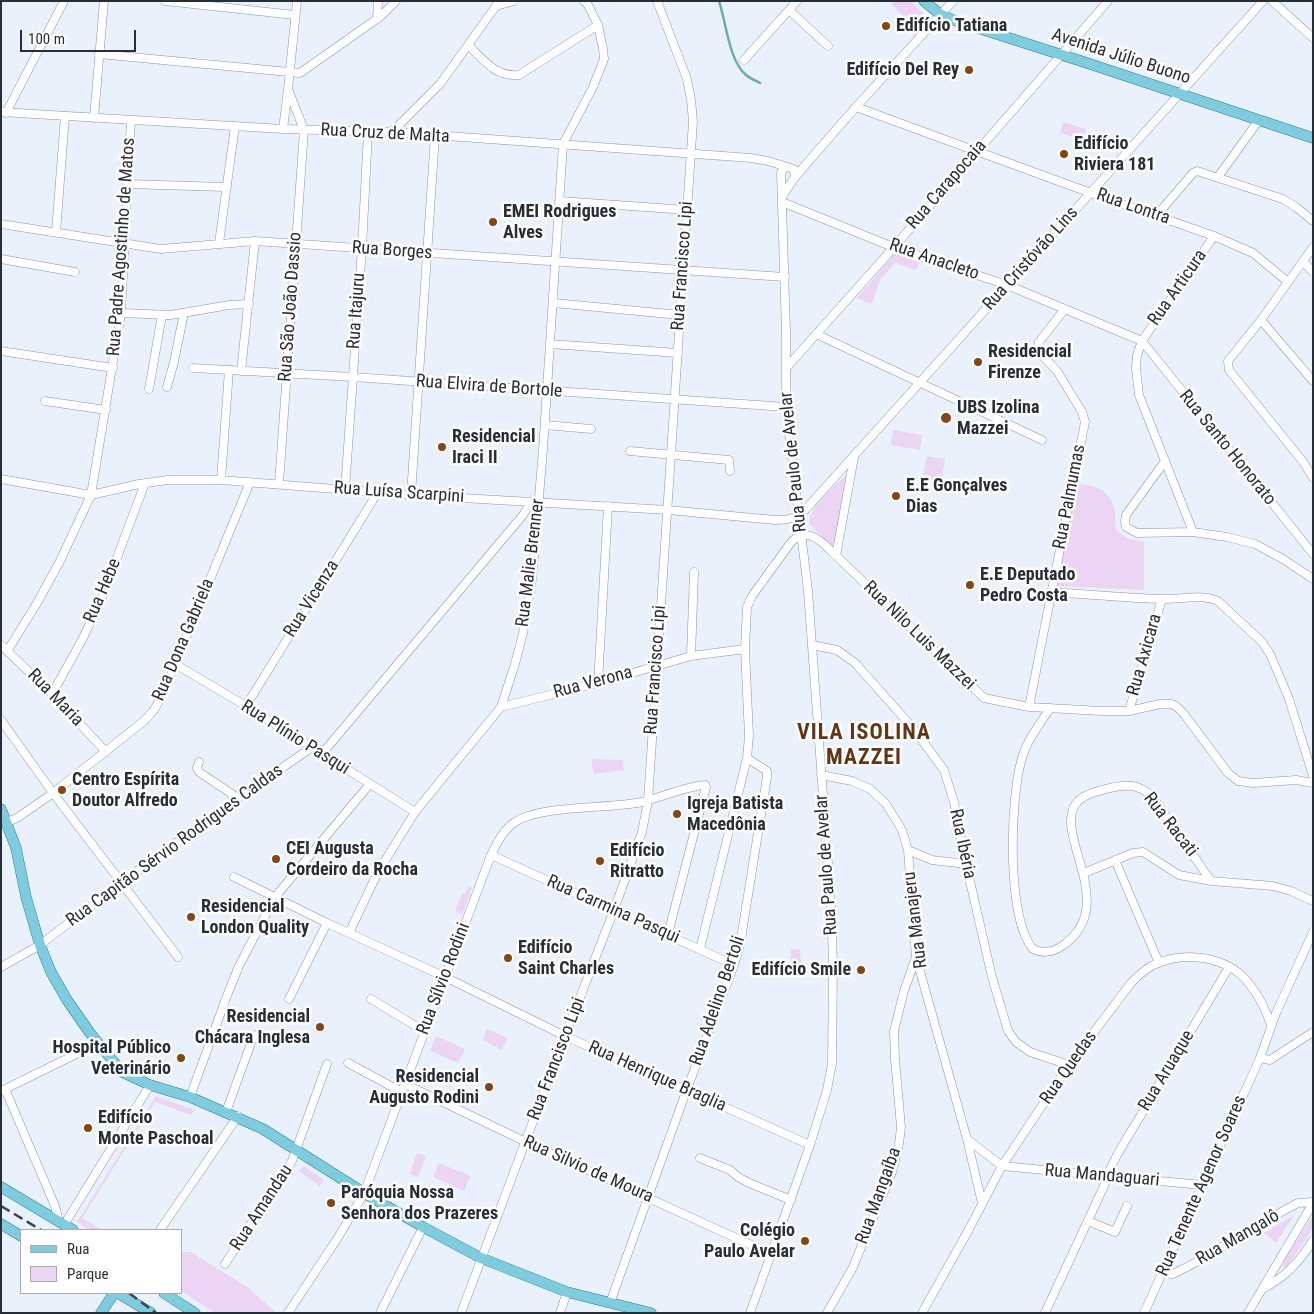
<!DOCTYPE html>
<html>
<head>
<meta charset="utf-8">
<style>
  body { margin:0 }
  #map { position:relative; width:1314px; height:1314px; overflow:hidden; background:#e9f2fc; font-family:"Roboto Condensed",sans-serif }
  canvas { display:block }
  .frame { position:absolute; inset:0; border:2px solid #262f38; pointer-events:none }
  .legend { position:absolute; left:20px; top:1229px; width:162px; height:65px; box-sizing:border-box; background:#fefefe; border:1px solid #a8abaf; margin:0; padding:6px 9px; list-style:none; font-size:15px; color:#262f38 }
  .legend li { display:flex; align-items:center; gap:10px; height:25px }
  .legend b { width:25px; border:1px solid #a8abaf }
  .scale { position:absolute; left:20px; top:30px; width:116px; height:22px; box-sizing:border-box; border:2px solid #262f38; border-top:0; padding-left:6px; font-size:15px; line-height:18px; white-space:nowrap; color:#262f38; -webkit-text-stroke:4px #fefefe; paint-order:stroke }
</style>
</head>
<body>
<div id="map">
<canvas width="1314" height="1314"></canvas>
<div class="frame"></div>
<ul class="legend">
<li><b style="height:6px;background:#7fccdf"></b>Rua</li>
<li><b style="height:14px;background:#ecd4f5"></b>Parque</li>
</ul>
<div class="scale">100 m</div>
</div>
<script>
const g = document.querySelector('canvas').getContext('2d');
g.lineJoin = 'round';
function fill(path, color) { g.fillStyle = color; g.fill(path, 'evenodd'); }
function stroke(path, color, width, dash) { g.strokeStyle = color; g.lineWidth = width; g.lineCap = dash ? 'butt' : 'round'; g.setLineDash(dash || []); g.stroke(path); }
function drawText(font, color, halo, rows, align = 'center') {
  g.font = font + ' "Roboto Condensed",sans-serif'; g.lineWidth = 5; g.setLineDash([]); g.textBaseline = 'middle'; g.strokeStyle = halo; g.fillStyle = color; for (const [text, x, y, turn = 0] of rows) {
    g.save(); g.translate(x, y); g.rotate((+turn || 0) * Math.PI / 180); g.textAlign = isNaN(turn) ? turn : align; if (halo) g.strokeText(text, 0, 0); g.fillText(text, 0, 0); g.restore();
  }
}
const green = new Path2D(`
  M893,1H911L929,19L914,36L911,33L915,28L892,5Z
  M1063,122L1086,129L1083,140L1060,133Z
  M895,253L920,263L916,270L895,263L880,280L872,304L857,298Z
  M893,430L922,435L920,450L891,445Z
  M927,456L945,459L941,485L922,481Z
  M850,471L835,549L809,524C808,507 838,483 850,471Z
  M1076,484C1110,486 1116,499 1116,530L1127,538L1144,542V590L1056,586Z
  M591,759L623,760L624,770L594,774Z
  M468,886L472,888L462,915L455,911L462,893L465,894Z
  M791,949H800L801,967H791Z
  M487,1029L508,1038L502,1050L483,1040Z
  M436,1036L465,1049L458,1063L430,1051Z
  M156,1096L195,1110L191,1115L155,1102L82,1218L102,1230H89L77,1222Z
  M417,1153L426,1156L418,1177L410,1174Z
  M439,1163L471,1176L464,1191L433,1177Z
  M303,1166L324,1180L320,1186L299,1171Z
  M1294,1215L1276,1243L1264,1233Z
  M1313,1215V1228L1287,1267L1283,1268V1262Z
  M181,1252H191L250,1289L276,1313H215L181,1291Z`);
const stream = new Path2D(`
  M719,1C726,22 729,61 746,75C750,79 755,80 760,83`);
const minor = new Path2D(`
  M165,1L295,15
  M1272,1L1313,38
  M496,6L514,1
  M789,10L828,46
  M377,19L378,1
  M468,45C484,60 495,77 519,75L598,25
  M99,54L300,73L381,16L396,1
  M744,60L797,1
  M856,107L1091,193L1214,236L1253,253L1288,282
  M1,112L283,129L392,132L751,158L768,161L794,169L795,177L783,195
  M6,113L64,1
  M94,118L104,1
  M283,129L288,89L297,1
  M392,132L440,84L496,6L498,1
  M795,177L856,107L953,1
  M1218,177L1259,120
  M127,184L225,187
  M560,201L687,210
  M782,202L893,247L1007,285L1142,341L1313,554
  M1157,215L1193,173L1197,171L1283,199L1296,207L1313,221
  M1,224L161,249L255,241L785,277
  M56,232L65,116
  M219,243L235,126
  M1313,247L1261,320L1228,361L1229,370L1304,463L1313,478
  M1,259L75,272
  M1303,261L1313,272
  M554,303L680,315
  M121,313L171,315L229,305L249,304
  M1261,320L1313,381
  M816,334L1042,440
  M550,344L678,353
  M1,351L113,368
  M193,368L353,377L786,407
  M786,368L887,255L1108,1
  M241,371L255,241
  M167,387L174,362L184,313
  M149,389L162,315
  M45,401L106,410
  M545,425L591,429
  M630,451L729,460L730,471
  M1165,461L1126,515L1125,521L1126,527L1137,533L1193,532L1227,537L1255,544L1283,559L1313,579
  M1,479L91,495L139,484L168,480H221L411,495L668,510L775,520C788,520 796,519 806,509L1263,1
  M221,480L229,370
  M279,484L304,130L288,89
  M345,490L362,248L368,132
  M411,495L435,135
  M1193,532L1139,395L1136,368L1137,355L1142,341L1214,236
  M836,556L854,457
  M1050,592C1087,594 1123,598 1160,599C1179,600 1201,593 1218,601L1262,642L1270,654L1289,699L1313,776
  M1,645L52,694L106,752
  M812,645L837,650L855,663L913,728L944,770L954,802L966,864L992,977L1008,1031L1016,1042L1030,1052L1069,1065
  M8,650L37,603L59,563L91,495L121,313L131,120
  M691,656L694,572
  M175,664L246,706L415,812
  M598,683L608,506
  M52,694L82,640L102,598L145,483
  M246,706L378,492
  M501,707L598,683L691,656L745,649
  M1029,707L1085,422L1082,412L1057,371L1038,351L1039,342L1064,310
  M1050,708C1040,724 1027,740 1022,758C1010,798 1006,917 1033,949C1043,954 1053,952 1062,946C1123,905 1049,832 1078,801C1085,794 1101,790 1110,788C1127,784 1138,784 1152,796L1211,881
  M1129,711L1162,599
  M1,720L53,793L178,957
  M321,755L523,515L531,502
  M199,762L197,768L199,772L238,798
  M821,775L852,781L870,789L886,804L902,830L908,850L916,957L967,1139L982,1203
  M7,822L17,818L53,793L144,721L154,710L162,696L250,482
  M908,850L932,860L966,864
  M491,855L734,965
  M1115,860L1159,963
  M1084,873L1133,853L1143,852L1179,875L1211,881L1273,886L1291,891L1313,901
  M234,877L327,923L445,977L565,1036L810,1145
  M349,933L378,872L415,812L501,707L515,664L523,633L532,579L543,450L563,144L593,87L604,59L603,49L598,25L588,5L584,1
  M700,949L747,758L749,736L745,649L747,607L752,596L792,541C804,531 813,535 824,544L984,698L1029,707L1102,711H1129L1160,704H1171L1176,706L1184,714L1228,773L1238,781L1253,783L1296,780L1313,783
  M1,967L40,945L121,883L238,798L311,748
  M289,999L327,923
  M371,999L424,1031
  M1260,1058L1270,1060L1313,1032
  M348,1063L402,1092
  M405,1084L526,1142L771,1254
  M5,1089L55,1206L59,1221
  M1,1091L97,1044
  M190,1097L228,993L239,966L275,897L369,785
  M226,1112L254,1035
  M967,1139L1002,1166L1202,1185
  M700,1158L730,1170L738,1177L749,1183L791,1200
  M1088,1221L1115,1232L1127,1206
  M64,1225L150,1085
  M160,1230L238,1116
  M225,1264L292,1161L327,1064
  M1163,1273L1173,1274L1193,1264L1283,1211L1298,1203L1313,1202
  M1262,1289C1285,1278 1300,1262 1313,1240
  M610,1303L687,1089L734,965L740,945L767,777V771L764,769L747,758
  M288,1313L339,1236L364,1193L491,855C497,843 503,830 515,822C541,805 609,809 642,802C659,798 691,785 705,785L706,787L668,934
  M380,1313L423,1227
  M461,1313L565,1036L614,910L642,832L648,801L693,121L691,100L687,79L657,1
  M560,1313L567,1292
  M750,1313L810,1145L827,1090L832,1064L833,965L831,904L808,591L786,407V332L781,173L785,167
  M827,1313L853,1267L892,1172L899,1144L901,1127L895,1059L894,1031L904,991L916,957
  M922,1313L968,1231L1002,1166L1069,1065L1131,983C1139,975 1147,967 1158,963C1188,951 1226,957 1247,981C1258,994 1266,1010 1271,1025
  M1045,1313L1104,1186C1111,1161 1128,1137 1141,1115C1170,1065 1200,1016 1229,967
  M1144,1313L1260,1058L1276,1013L1313,932
  M1248,1313L1313,1203`);
const major = new Path2D(`
  M924,1L941,15L956,21L1087,63L1313,138
  M1,809L16,848L26,897L40,945L51,972L67,1000L90,1033L122,1072L150,1085L190,1097L263,1129L364,1193L423,1227L481,1258L567,1292L651,1313
  M1,1187L73,1230
  M1,1224L21,1236
  M118,1293L151,1313
  M164,1293L195,1313
  M101,1313L114,1293`);
const rail = new Path2D(`
  M1,1206L41,1230
  M129,1293L156,1313`);
const markers = [
  [886,26,5,"#874611"],
  [969,70,5,"#874611"],
  [1064,154,5,"#874611"],
  [493,222,5,"#874611"],
  [978,362,5,"#874611"],
  [946,418,6,"#874611"],
  [442,447,5,"#874611"],
  [896,496,5,"#874611"],
  [970,585,5,"#874611"],
  [62,790,5,"#874611"],
  [677,814,5,"#874611"],
  [276,859,5,"#874611"],
  [600,861,5,"#874611"],
  [191,917,5,"#874611"],
  [508,958,5,"#874611"],
  [861,970,5,"#874611"],
  [320,1027,5,"#874611"],
  [181,1058,5,"#874611"],
  [489,1087,5,"#874611"],
  [88,1128,5,"#874611"],
  [331,1203,5,"#874611"],
  [805,1241,5,"#874611"]
];
const poiNames = [
  ["Edifício Tatiana",896,26],
  ["Edifício Del Rey",959,70,"right"],
  ["Edifício",1074,144],
  ["Riviera 181",1074,165],
  ["EMEI Rodrigues",503,212],
  ["Alves",503,233],
  ["Residencial",988,352],
  ["Firenze",988,373],
  ["UBS Izolina",957,408],
  ["Mazzei",957,429],
  ["Residencial",452,437],
  ["Iraci II",452,458],
  ["E.E Gonçalves",906,486],
  ["Dias",906,507],
  ["E.E Deputado",980,575],
  ["Pedro Costa",980,596],
  ["Centro Espírita",72,780],
  ["Doutor Alfredo",72,801],
  ["Igreja Batista",687,804],
  ["Macedônia",687,825],
  ["CEI Augusta",286,849],
  ["Cordeiro da Rocha",286,870],
  ["Edifício",610,851],
  ["Ritratto",610,872],
  ["Residencial",201,907],
  ["London Quality",201,928],
  ["Edifício",518,948],
  ["Saint Charles",518,969],
  ["Edifício Smile",851,970,"right"],
  ["Residencial",310,1017,"right"],
  ["Chácara Inglesa",310,1038,"right"],
  ["Hospital Público",171,1048,"right"],
  ["Veterinário",171,1069,"right"],
  ["Residencial",479,1077,"right"],
  ["Augusto Rodini",479,1098,"right"],
  ["Edifício",98,1118],
  ["Monte Paschoal",98,1139],
  ["Paróquia Nossa",341,1193],
  ["Senhora dos Prazeres",341,1214],
  ["Colégio",795,1231,"right"],
  ["Paulo Avelar",795,1252,"right"]
];
const streetNames = [
  ["Avenida Júlio Buono",1121,57,18],
  ["Rua Cruz de Malta",385,134,3],
  ["Rua Carapocaia",947,185,-49],
  ["Rua Lontra",1133,207,19],
  ["Rua Padre Agostinho de Matos",122,247,-86],
  ["Rua Borges",392,251,4],
  ["Rua Cristóvão Lins",1031,259,-48],
  ["Rua Anacleto",934,260,19],
  ["Rua Francisco Lipi",683,266,-86],
  ["Rua Articura",1178,288,-55],
  ["Rua São João Dassio",291,307,-86],
  ["Rua Itajuru",357,311,-86],
  ["Rua Elvira de Bortole",489,387,4],
  ["Rua Santo Honorato",1227,448,51],
  ["Rua Paulo de Avelar",794,462,-96],
  ["Rua Luísa Scarpini",399,493,4],
  ["Rua Palmumas",1070,497,-79],
  ["Rua Malie Brenner",531,563,-83],
  ["Rua Hebe",103,591,-67],
  ["Rua Vicenza",312,599,-58],
  ["Rua Nilo Luis Mazzei",919,636,44],
  ["Rua Dona Gabriela",184,640,-67],
  ["Rua Axicara",1145,655,-74],
  ["Rua Francisco Lipi",656,670,-86],
  ["Rua Verona",593,683,-15],
  ["Rua Maria",55,698,46],
  ["Rua Plínio Pasqui",295,738,32],
  ["Rua Racati",1170,825,52],
  ["Rua Ibéria",962,844,78],
  ["Rua Capitão Sérvio Rodrigues Caldas",175,846,-36],
  ["Rua Paulo de Avelar",827,865,-94],
  ["Rua Carmina Pasqui",613,910,24],
  ["Rua Manajeru",916,920,-97],
  ["Rua Sílvio Rodini",444,979,-69],
  ["Rua Adelino Bertoli",718,1001,-71],
  ["Rua Francisco Lipi",557,1059,-69],
  ["Rua Quedas",1069,1068,-55],
  ["Rua Aruaque",1167,1071,-59],
  ["Rua Henrique Braglia",657,1077,24],
  ["Rua Silvio de Moura",588,1170,24],
  ["Rua Mandaguari",1102,1176,5],
  ["Rua Tenente Agenor Soares",1202,1186,-66],
  ["Rua Mangaíba",879,1196,-70],
  ["Rua Amandau",262,1208,-57],
  ["Rua Mangalô",1238,1238,-30]
];
const districtNames = [
  ["VILA ISOLINA",864,733],
  ["MAZZEI",864,758]
];
fill(green, '#ecd4f5');
stroke(stream, '#71ada7', 2.5);
stroke(minor, '#8297af', 9);
stroke(major, '#297f97', 11);
stroke(minor, '#fff', 8);
stroke(major, '#7fccdf', 10);
stroke(rail, '#3e4750', 2.5, [10, 5]);
for (const [x, y, r, color] of markers) { const dot = new Path2D(); dot.arc(x, y, r, 0, 2 * Math.PI); g.fillStyle = color; g.fill(dot); stroke(dot, '#fefefe', 2); }
drawText('bold 18px', '#262f38', '#fefefe', poiNames, 'left');
drawText('18px', '#262f38', '#fefefe', streetNames);
g.letterSpacing = '1px';
drawText('bold 22px', '#623513', '#fefefe', districtNames);
g.letterSpacing = '0px';
</script>
</body>
</html>
